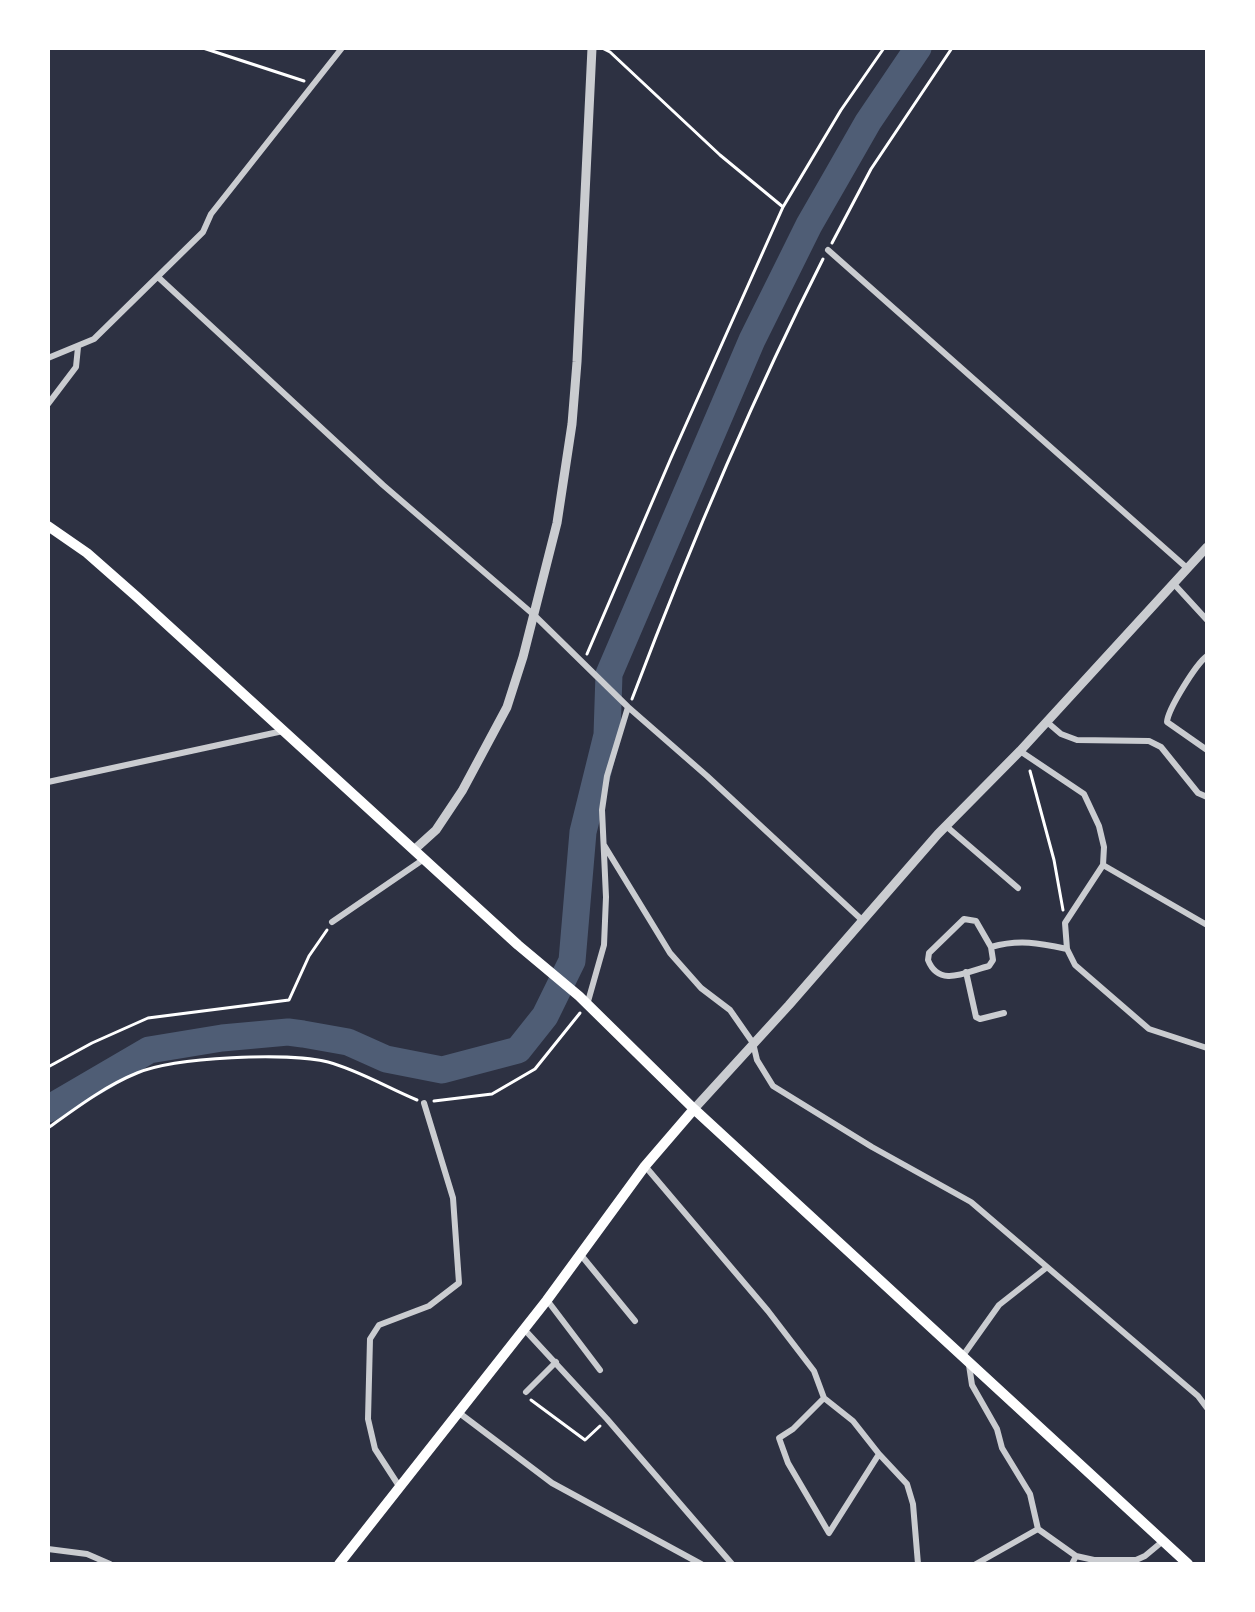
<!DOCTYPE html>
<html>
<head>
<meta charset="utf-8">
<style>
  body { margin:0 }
  #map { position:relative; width:1255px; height:1612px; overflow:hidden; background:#2d3142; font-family:"Archivo Narrow",sans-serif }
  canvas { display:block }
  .frame { position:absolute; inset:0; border:50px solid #fff; pointer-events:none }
</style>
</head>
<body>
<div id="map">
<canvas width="1255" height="1612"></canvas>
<div class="frame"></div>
</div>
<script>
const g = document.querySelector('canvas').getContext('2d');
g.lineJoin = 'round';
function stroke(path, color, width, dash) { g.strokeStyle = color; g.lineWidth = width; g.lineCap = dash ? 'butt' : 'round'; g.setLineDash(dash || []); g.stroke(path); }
const river = new Path2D(`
  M48,1109L149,1050L222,1038L288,1032L303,1034L348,1042L386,1059L442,1070L518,1050L545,1016L572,961L583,832L607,735L609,674L752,340L809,225L836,178L868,122L918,48`);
const path = new Path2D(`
  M203,48L304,81
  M602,48L610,52L720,155L783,207
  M832,243L871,169L952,48
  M587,654L671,458L783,207L841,110L884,48
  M632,699C688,551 751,401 823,259
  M1030,771L1054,860L1063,910
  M48,1067L92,1043L148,1018L289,1000L309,956L327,930
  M434,1101L492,1094L535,1069L580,1013
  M48,1128C76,1108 105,1086 137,1073C175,1057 288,1052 328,1062C358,1070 388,1088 417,1100
  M531,1400L585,1440L600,1426`);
const minor = new Path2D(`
  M828,250L1187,568
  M158,277L383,485L534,615L628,707L707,776L862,920
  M48,358L94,339L203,232L211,214L342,48
  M48,404L76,367L78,347
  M1174,584L1207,620
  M1207,656C1196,664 1168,709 1167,722L1207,750
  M1047,722L1061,734L1077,740L1149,741L1161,747L1198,793L1207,797
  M1020,751L1084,794L1099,826L1104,847L1103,865L1065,923L1067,949L1075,965L1149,1029L1207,1048
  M48,782L283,731
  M946,826L1018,888
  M604,845L670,953L701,988L730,1010L753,1043L757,1060L773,1086L872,1147L971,1202L1198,1396L1207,1408
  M1103,865L1207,925
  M332,922L424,859
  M991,947L993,960L989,966C966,972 939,988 928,960L929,953L964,919L976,921L991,947C1019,939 1039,943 1067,949
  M966,972L976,1017L980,1019L1004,1013
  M587,1005L604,945L606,897L602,810L607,776L628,707
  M645,1166L768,1311L814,1371L824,1398L853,1421L879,1454L829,1533L788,1463L779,1438L793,1429L824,1398
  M581,1255L635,1321
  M547,1300L600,1370
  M524,1329L607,1419L732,1564
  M962,1357L999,1305L1046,1268
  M969,1365L972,1385L997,1429L1002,1448L1030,1494L1038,1529L1076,1556L1094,1560H1136L1145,1556L1163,1541
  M526,1392L556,1362
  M458,1412L552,1483L701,1564
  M879,1454L907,1484L913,1504L918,1564
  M399,1486L375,1449L368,1419L370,1339L379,1325L429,1306L459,1283L453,1198L424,1103
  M48,1549L87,1554L110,1564
  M976,1564L1038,1529
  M1072,1564L1076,1556`);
const tertiary = new Path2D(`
  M415,849L436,830L462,791L507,707L523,657L557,523L572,424L577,362L592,48
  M694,1109L789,1005L938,834L1020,751L1207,547`);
const secondary = new Path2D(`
  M48,526L87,553L137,597L518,945L579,996L694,1109L1188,1564
  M339,1564L547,1300L645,1166L694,1109`);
stroke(river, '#4f5d75', 27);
stroke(path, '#fff', 3);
stroke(minor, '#caccd0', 6);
stroke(tertiary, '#caccd0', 9);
stroke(secondary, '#fff', 10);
</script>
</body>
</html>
